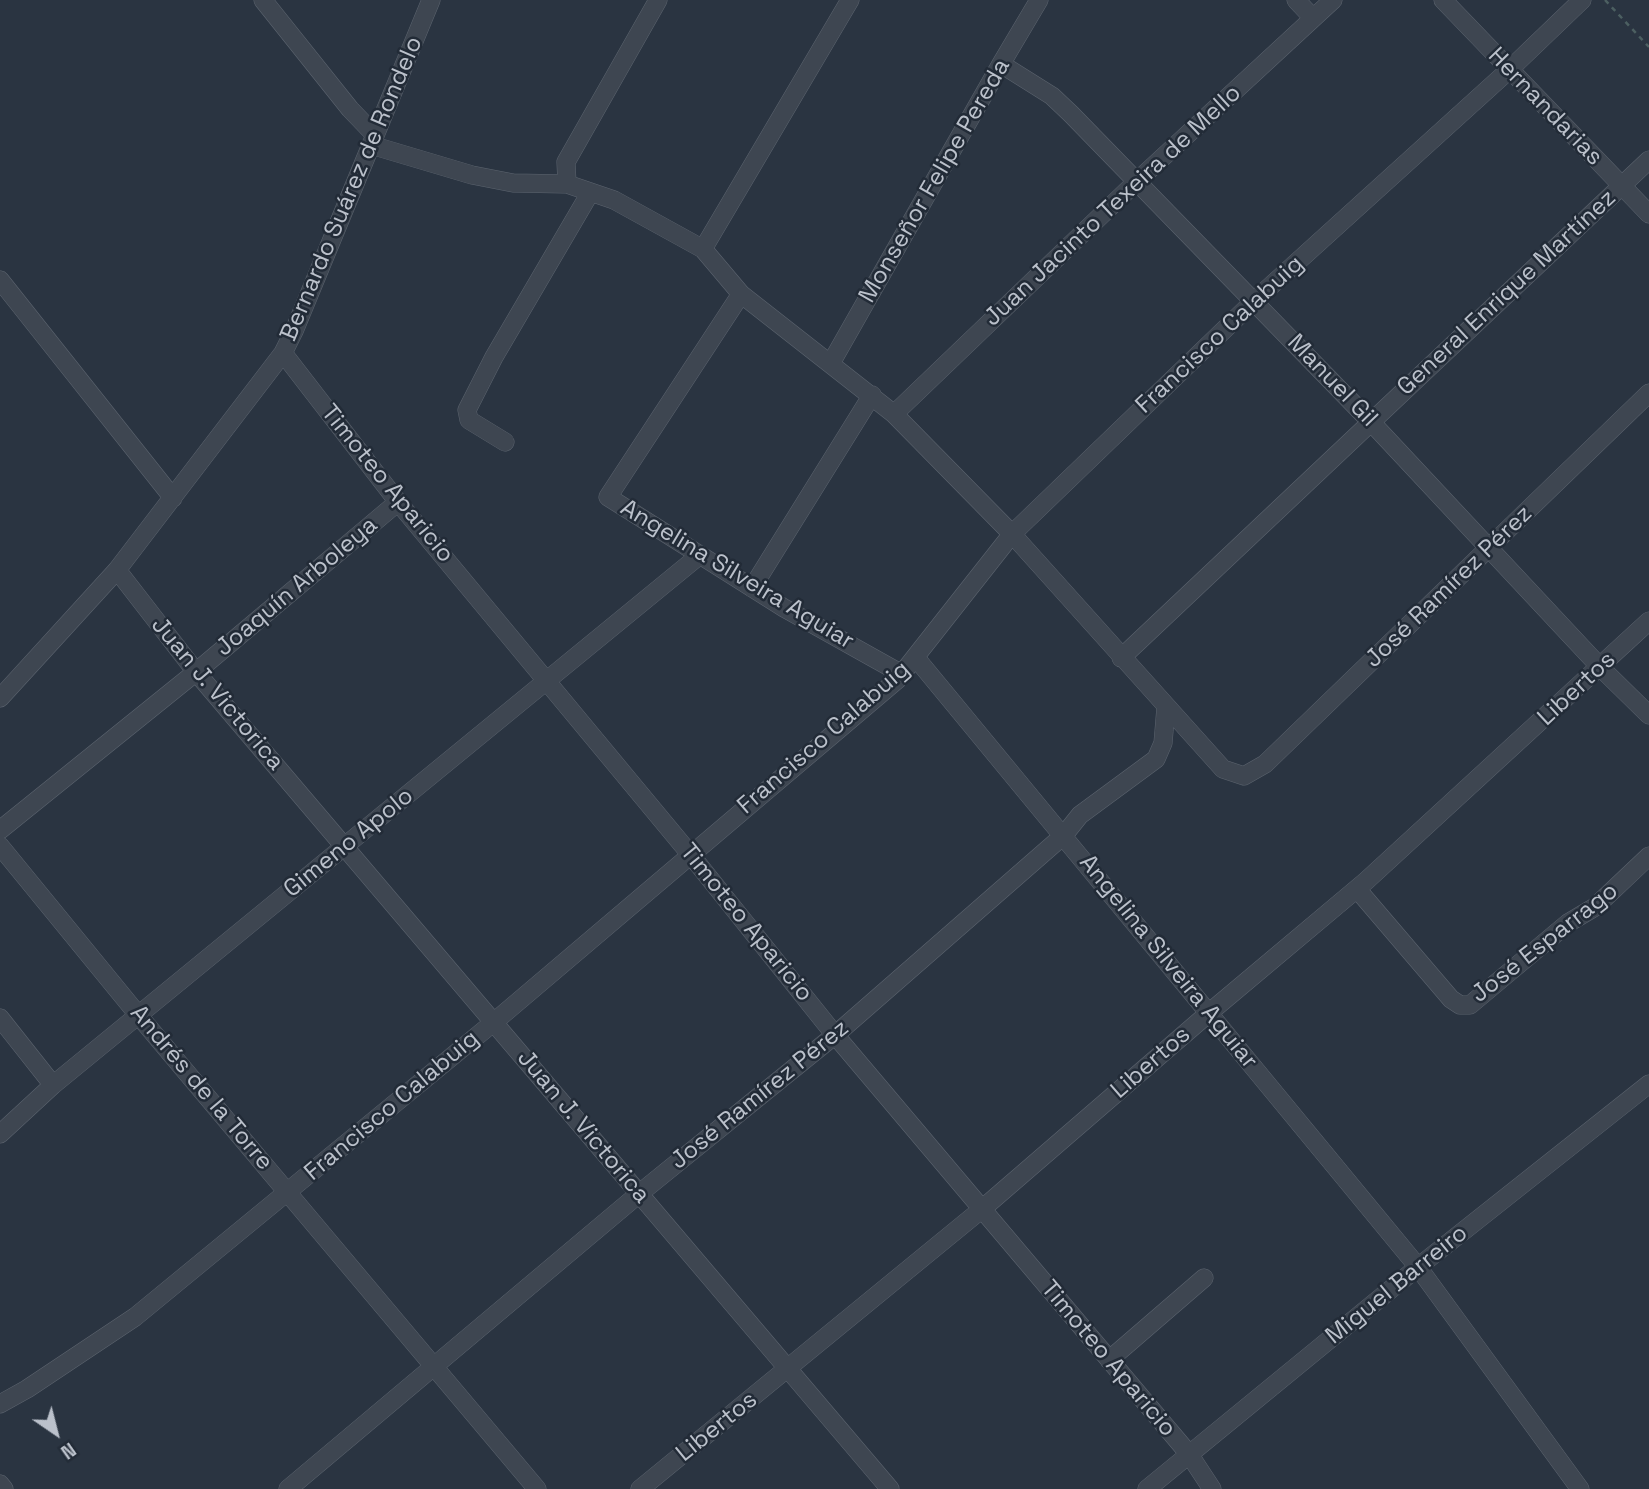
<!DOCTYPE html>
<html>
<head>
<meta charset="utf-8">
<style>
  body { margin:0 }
  #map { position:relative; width:1649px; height:1489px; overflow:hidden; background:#2a3441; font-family:"Space Grotesk",sans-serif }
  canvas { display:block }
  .north { position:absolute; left:21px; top:1398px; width:70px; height:70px; -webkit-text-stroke:5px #222b37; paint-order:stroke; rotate:145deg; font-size:19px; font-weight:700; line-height:28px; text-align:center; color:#bbc1cb }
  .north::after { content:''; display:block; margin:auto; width:24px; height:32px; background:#bbc1cb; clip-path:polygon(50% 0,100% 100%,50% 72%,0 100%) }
</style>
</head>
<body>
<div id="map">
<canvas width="1649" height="1489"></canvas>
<div class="north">N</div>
</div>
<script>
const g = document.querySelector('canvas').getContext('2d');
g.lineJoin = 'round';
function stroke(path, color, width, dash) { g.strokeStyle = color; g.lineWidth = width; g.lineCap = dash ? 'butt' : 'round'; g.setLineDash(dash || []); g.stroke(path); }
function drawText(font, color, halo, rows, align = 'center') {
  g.font = font + ' "Space Grotesk",sans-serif'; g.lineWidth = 5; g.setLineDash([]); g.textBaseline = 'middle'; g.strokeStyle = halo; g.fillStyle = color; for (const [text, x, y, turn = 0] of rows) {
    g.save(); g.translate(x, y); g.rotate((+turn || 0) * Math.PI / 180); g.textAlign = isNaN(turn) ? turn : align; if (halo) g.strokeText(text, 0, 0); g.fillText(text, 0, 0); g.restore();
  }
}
const path = new Path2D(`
  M1605,0L1649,47`);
const minor = new Path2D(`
  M263,0L350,109L375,135
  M1296,0L1313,18
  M1443,0L1649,214
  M1001,64L1052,96L1071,114L1371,422L1601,668L1649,715
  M371,145L472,175L513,183L567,184L614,200L703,249L741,294L894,414L1012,534L1223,769L1244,776L1265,764L1649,393
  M567,184L566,162L658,0
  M703,249L850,0
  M0,280L173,498
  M741,294L608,497L784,608L902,674
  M283,353L398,502L690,854L835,1035L1189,1454L1212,1489
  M831,363L1001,64L1039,0
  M894,414L1136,182L1333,0
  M505,442L469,420L467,410L494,357L590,193
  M117,570L196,672L890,1489
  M752,588L872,395
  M916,658L1418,1267L1580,1489
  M1121,658L1649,160
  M0,698L117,570L283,353L294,331L431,0
  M0,830L196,672L398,502
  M0,846L139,1016L537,1489
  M1357,889L1451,999L1460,1005H1470L1568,923L1595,907L1649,856
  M0,1018L53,1085
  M0,1134L53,1085L700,555
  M1109,1360L1204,1278
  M0,1404L27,1389L135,1317L494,1022L897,680L1012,534L1254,301L1509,70L1582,0
  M0,1484L4,1489
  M288,1489L640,1193L835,1035L1064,835L1080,815L1156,759L1163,743L1166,707
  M640,1489L982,1209L1210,1012L1366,881L1649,621
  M1147,1489L1418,1267L1649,1084`);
const streetNames = [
  ["Hernandarias",1545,107,46],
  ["Monseñor Felipe Pereda",935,181,-60],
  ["Bernardo Suárez de Rondelo",352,189,-67],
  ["Juan Jacinto Texeira de Mello",1113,206,-43],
  ["General Enrique Martínez",1507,293,-43],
  ["Francisco Calabuig",1220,335,-43],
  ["Manuel Gil",1332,381,46],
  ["Timoteo Aparicio",387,484,51],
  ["Angelina Silveira Aguiar",737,575,31],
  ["Joaquín Arboleya",297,587,-40],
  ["José Ramírez Pérez",1449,587,-44],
  ["Libertos",1577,689,-43],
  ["Juan J. Victorica",217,694,50],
  ["Francisco Calabuig",824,738,-41],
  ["Gimeno Apolo",349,843,-39],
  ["Timoteo Aparicio",746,923,51],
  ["José Esparrago",1545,943,-38],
  ["Angelina Silveira Aguiar",1168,962,51],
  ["Libertos",1151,1063,-41],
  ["Andrés de la Torre",201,1088,50],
  ["José Ramírez Pérez",760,1095,-39],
  ["Francisco Calabuig",392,1106,-40],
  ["Juan J. Victorica",583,1127,50],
  ["Miguel Barreiro",1397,1285,-39],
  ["Timoteo Aparicio",1108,1359,50],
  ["Libertos",717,1427,-39]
];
stroke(minor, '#5c646f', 19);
stroke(path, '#4c5f61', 2.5, [5, 5]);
stroke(minor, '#3e4651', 18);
drawText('24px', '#bbc1cb', '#222b37', streetNames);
</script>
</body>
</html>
